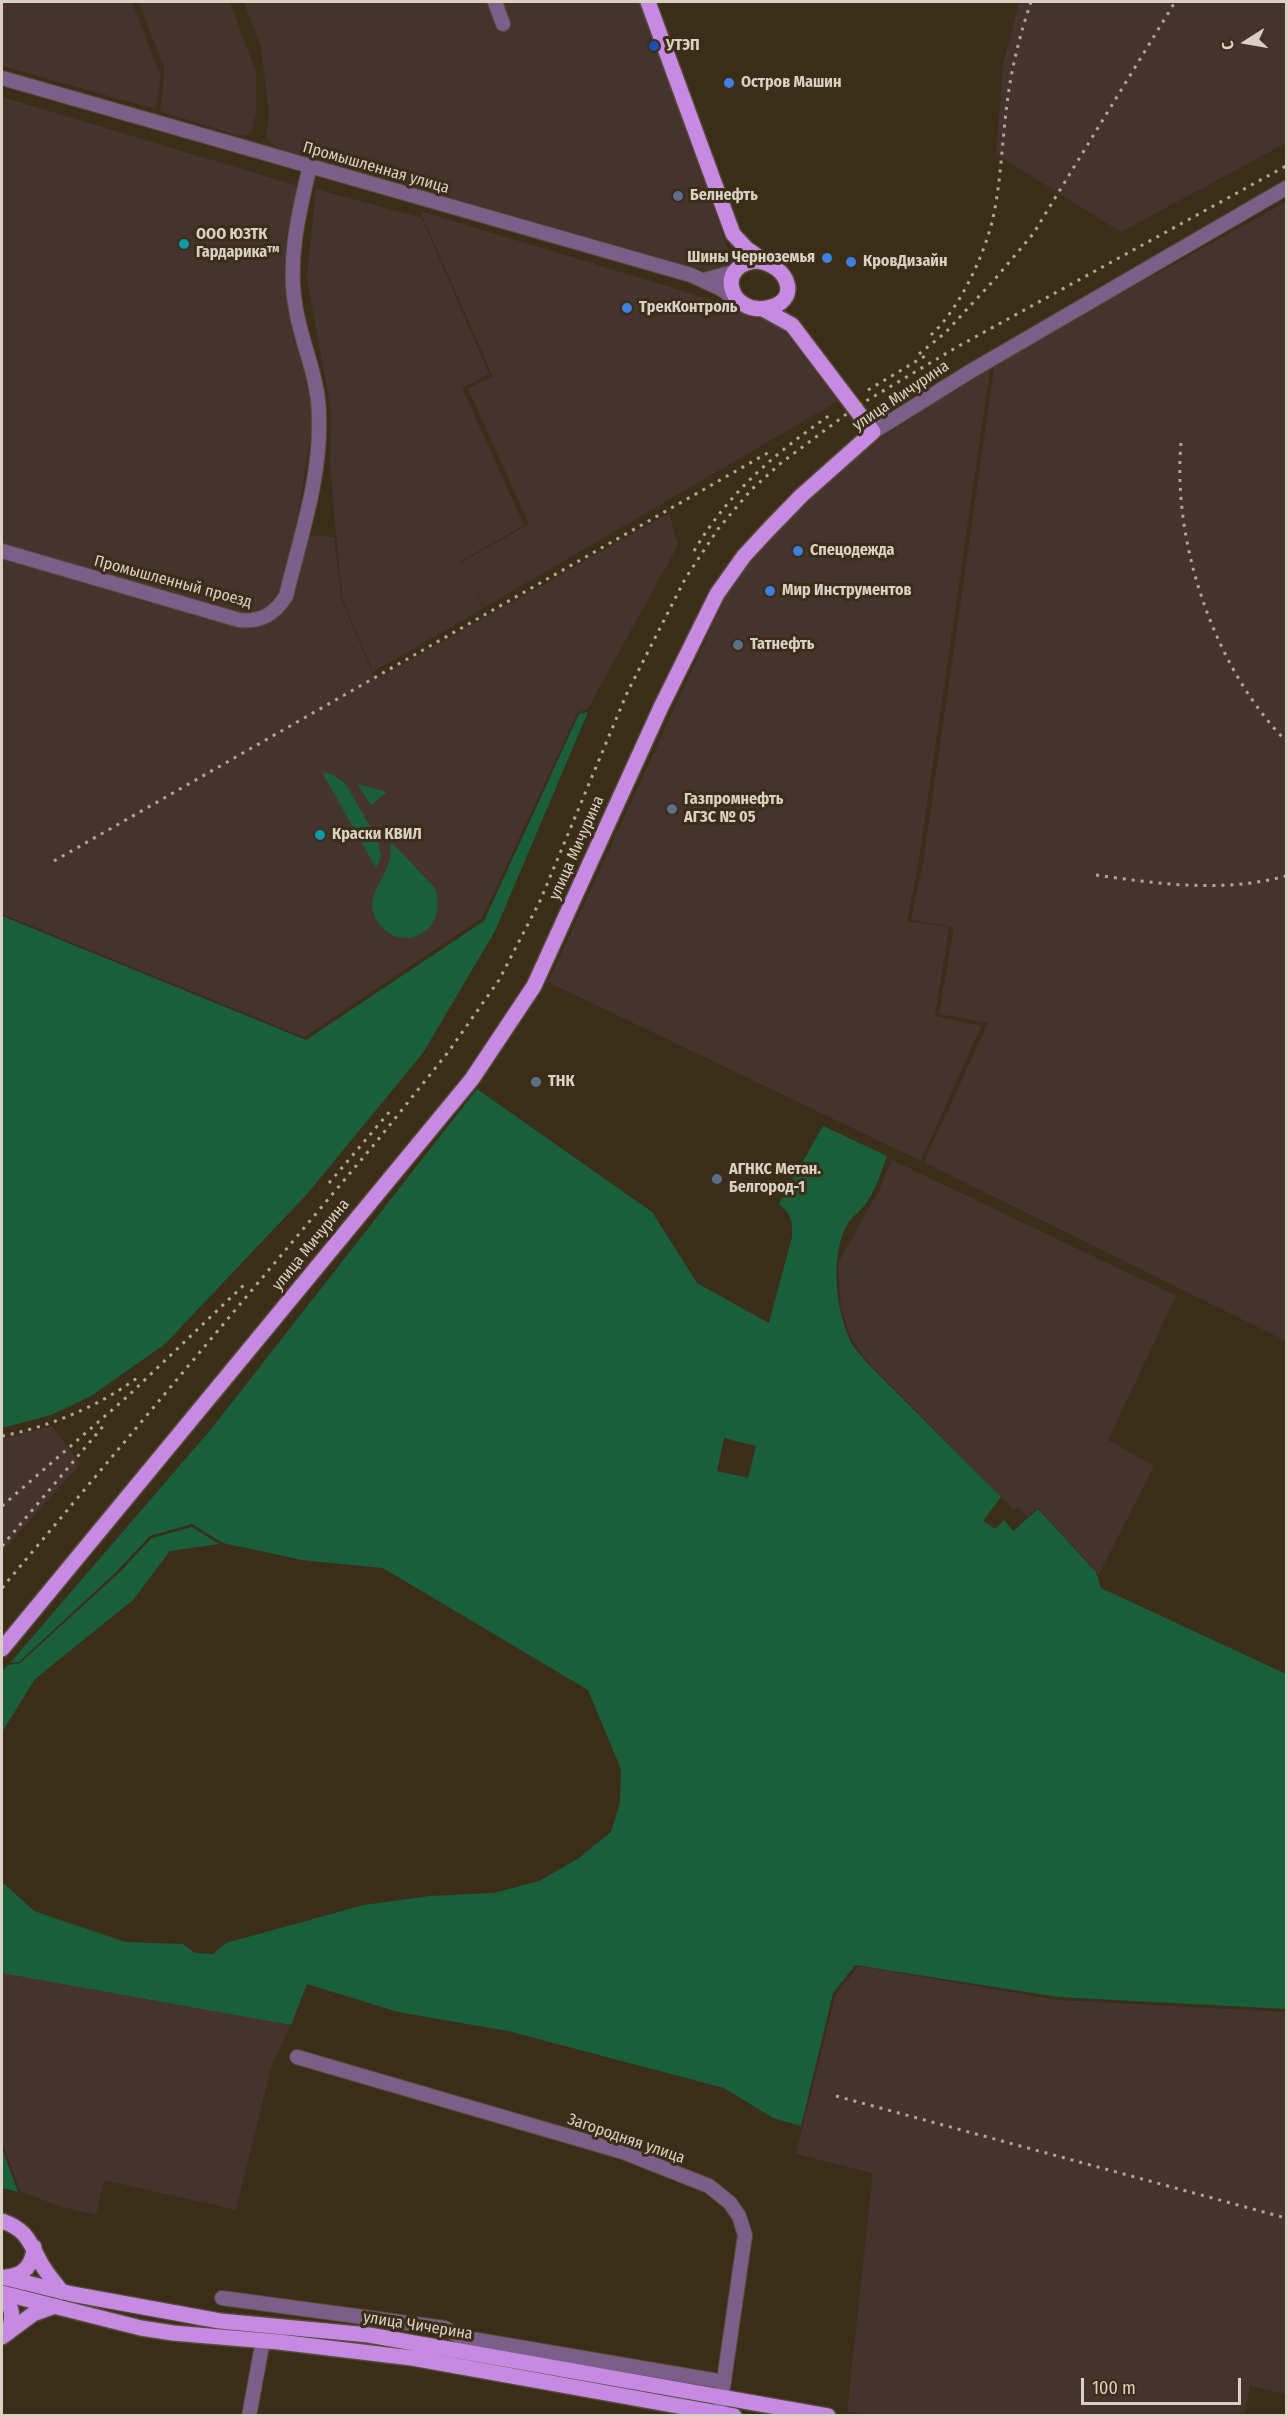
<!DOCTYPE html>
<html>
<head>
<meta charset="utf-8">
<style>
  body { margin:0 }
  #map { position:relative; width:1288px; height:2417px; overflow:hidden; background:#3b2e18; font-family:"Fira Sans Condensed",sans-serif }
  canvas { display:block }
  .frame { position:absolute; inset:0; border:3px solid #d9d1c4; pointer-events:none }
  .north { position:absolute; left:1216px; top:12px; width:60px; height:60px; -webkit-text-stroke:4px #3b2e18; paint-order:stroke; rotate:259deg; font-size:16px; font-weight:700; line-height:24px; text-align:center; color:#d9d1c4 }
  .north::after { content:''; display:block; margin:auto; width:21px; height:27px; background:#d9d1c4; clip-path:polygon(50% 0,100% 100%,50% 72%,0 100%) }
  .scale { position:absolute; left:1081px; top:2378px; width:160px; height:27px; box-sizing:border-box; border:3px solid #d9d1c4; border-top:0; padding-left:8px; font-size:18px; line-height:21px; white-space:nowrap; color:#d9d1c4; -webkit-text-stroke:4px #3b2e18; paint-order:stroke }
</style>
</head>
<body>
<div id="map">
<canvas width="1288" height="2417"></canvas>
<div class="frame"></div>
<div class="north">С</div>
<div class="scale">100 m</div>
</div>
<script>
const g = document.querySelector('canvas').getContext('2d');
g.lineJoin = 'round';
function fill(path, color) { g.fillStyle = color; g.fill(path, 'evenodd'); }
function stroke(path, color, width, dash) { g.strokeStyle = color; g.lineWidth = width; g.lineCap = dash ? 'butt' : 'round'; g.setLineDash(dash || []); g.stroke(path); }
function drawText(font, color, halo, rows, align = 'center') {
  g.font = font + ' "Fira Sans Condensed",sans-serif'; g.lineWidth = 6; g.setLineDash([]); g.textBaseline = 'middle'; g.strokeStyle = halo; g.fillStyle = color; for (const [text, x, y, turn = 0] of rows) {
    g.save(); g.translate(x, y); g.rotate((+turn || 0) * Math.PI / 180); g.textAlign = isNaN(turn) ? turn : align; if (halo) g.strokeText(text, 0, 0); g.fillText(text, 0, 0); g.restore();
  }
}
const industrial = new Path2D(`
  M2,2H132L161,77L155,109L2,66Z
  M139,2H230L256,73V113L252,131L247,135L239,136L160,111L164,78V68Z
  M244,2H641L728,250V277L278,148L271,143L266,136L269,113L261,48Z
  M1019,2H1286V143L1121,232L996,154L1003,65Z
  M2,97L298,186L286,237V296L312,397L313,420L295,534L334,537L341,598L375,680L669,513L678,545L587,710L578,712L482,918L304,1037L2,914Z
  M316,189L422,218L489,374L462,388L524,525L461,561L462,562L529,524L468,388L493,377L420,211L765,316L778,323L838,401L485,607L472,583L484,608L373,672L342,598L330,466L331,410L307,278Z
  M1286,202V1341L924,1162L988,1023L939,1014L954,927L911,920L923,864L995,363Z
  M991,363L918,865L907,921L949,927L935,1016L981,1026L921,1161L548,982L734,579L785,519L875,442Z
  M892,1160L1176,1296L1108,1440L1154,1466L1099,1574L1038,1508L1027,1517L1018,1507L1014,1510L867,1361L851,1339L841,1308L838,1263L879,1190Z
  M52,1426L80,1464L2,1552V1439Z
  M47,1963L290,2026L271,2068L236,2210L104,2180L96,2215L59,2206L20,2191L2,2141V1971Z
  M859,1966L1057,2000L1286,2012V2394L1250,2386L1244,2416H874L847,2411L873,2173L796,2154L836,1994Z`);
const green = new Path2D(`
  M588,712L495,931L423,1053L307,1194L165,1344L91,1396L51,1415L2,1428V916L306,1040L484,921L579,714Z
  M322,772L333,775L345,783L378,840L381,857L376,868Z
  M357,784L387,792L371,805Z
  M392,843L435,888C451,938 390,957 374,914C365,890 395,873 390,845Z
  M477,1089L652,1212L697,1283L769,1323L792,1237C793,1221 791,1214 779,1204L823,1126L887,1156C881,1173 875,1192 864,1206C859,1212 852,1217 848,1223C830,1253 835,1309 850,1340C853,1347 861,1355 866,1362L1001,1497L983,1521L995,1529L1004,1520L1013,1531L1038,1509L1096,1572L1101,1588L1286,1674V2009L1058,1997L855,1965L833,1993L801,2126L773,2118L724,2088L508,2031L398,2012L307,1984L291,2025L2,1973V1882L34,1911L125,1942L183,1944L195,1953L213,1954L226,1943L364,1905L430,1896L494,1893L539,1881L579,1858L611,1832L620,1802L621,1769L588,1690L383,1568L302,1560L223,1543L192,1524L150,1536L117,1571L19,1662L10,1663L212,1428ZM724,1438L756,1446L748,1478L717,1471Z
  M192,1527L219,1544L170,1551L133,1600L35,1679L2,1732V1671L8,1665L20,1663L120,1572L152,1538Z
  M2,2149L18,2192L2,2188Z`);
const minor = new Path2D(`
  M495,2L503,24
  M2,78L691,275L721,289L737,300
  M704,280L734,272
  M873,432L971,371L1286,188
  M2,551L239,620C261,622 274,615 286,596C300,538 321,478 319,417C319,381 304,349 297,315C286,265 298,215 310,166
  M297,2057L623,2152L709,2186L730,2203L739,2216L745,2235L720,2408
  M222,2298L445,2328L460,2337L724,2382
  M249,2416L263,2340`);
const major = new Path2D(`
  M648,2L733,234L747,249L767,263
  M758,261C790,266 801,302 767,308C728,315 715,263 758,261Z
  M2,1649L472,1079L534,986L661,707L717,594L744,556L769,529L801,496L873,432L792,325L763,309
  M2,2221C28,2230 29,2242 42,2265C48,2275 55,2283 62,2292
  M2,2277L72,2294L220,2321L369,2335L828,2416
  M6,2277C24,2276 33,2265 34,2247
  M2,2293L141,2328L173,2333L279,2342L412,2358L734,2416
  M2,2294C13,2307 14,2317 8,2333
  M2,2337L33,2314L55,2306`);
const rail = new Path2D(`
  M931,335C960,308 984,256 993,218C1001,181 1002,142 1007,104C1011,70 1020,34 1031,2
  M919,354L945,333L995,279L1033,234L1175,2
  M868,390L930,353
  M1181,443C1172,543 1215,669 1286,741
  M694,551C729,492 774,454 830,415
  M54,861L771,451
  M1096,875C1160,884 1223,893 1286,876
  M329,1183L391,1110
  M2,1436C48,1427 98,1407 137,1378
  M2,1506L128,1396L247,1282
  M2,1546L105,1424
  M2,1588L377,1141L449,1051L499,980L540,901L627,693L685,579L718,529L751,490L781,463L856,407L957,347L1286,166
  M836,2096L1286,2218`);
const markers = [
  [654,46,6,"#1a4fb4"],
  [729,83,6,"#3f7fe0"],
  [678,196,6,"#5c6f8a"],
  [184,244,6,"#0f9aa8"],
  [827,258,6,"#3f7fe0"],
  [851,262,6,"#3f7fe0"],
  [627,308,6,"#3f7fe0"],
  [798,551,6,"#3f7fe0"],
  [770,591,6,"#3f7fe0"],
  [738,645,6,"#5c6f8a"],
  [672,809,6,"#5c6f8a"],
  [320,835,6,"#0f9aa8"],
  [536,1082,6,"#5c6f8a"],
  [717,1179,6,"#5c6f8a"]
];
const poiNames = [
  ["УТЭП",666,46],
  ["Остров Машин",741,83],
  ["Белнефть",690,196],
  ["ООО ЮЗТК",196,235],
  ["Гардарика™",196,253],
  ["Шины Черноземья",815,258,"right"],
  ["КровДизайн",863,262],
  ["ТрекКонтроль",639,308],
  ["Спецодежда",810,551],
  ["Мир Инструментов",782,591],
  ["Татнефть",750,645],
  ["Газпромнефть",684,800],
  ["АГЗС № 05",684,818],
  ["Краски КВИЛ",332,835],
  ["ТНК",548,1082],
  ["АГНКС Метан.",729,1170],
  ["Белгород-1",729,1188]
];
const streetNames = [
  ["Промышленная улица",376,168,16],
  ["улица Мичурина",901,396,-34],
  ["Промышленный проезд",173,582,15],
  ["улица Мичурина",577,848,-66],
  ["улица Мичурина",311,1245,-51],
  ["Загородняя улица",626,2139,19],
  ["улица Чичерина",418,2326,9]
];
fill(industrial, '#46332d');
fill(green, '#1a5f3c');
stroke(minor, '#574b37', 16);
stroke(major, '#574b37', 18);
stroke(minor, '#7c5f89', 14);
stroke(major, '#c78ae2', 15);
stroke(rail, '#b0a798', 3, [3, 6]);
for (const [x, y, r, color] of markers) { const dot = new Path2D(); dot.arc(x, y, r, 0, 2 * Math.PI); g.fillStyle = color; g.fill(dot); stroke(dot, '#3b2e18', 2); }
drawText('bold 16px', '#d9d1c4', '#3b2e18', poiNames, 'left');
drawText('16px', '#d9d1c4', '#3b2e18', streetNames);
</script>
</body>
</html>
